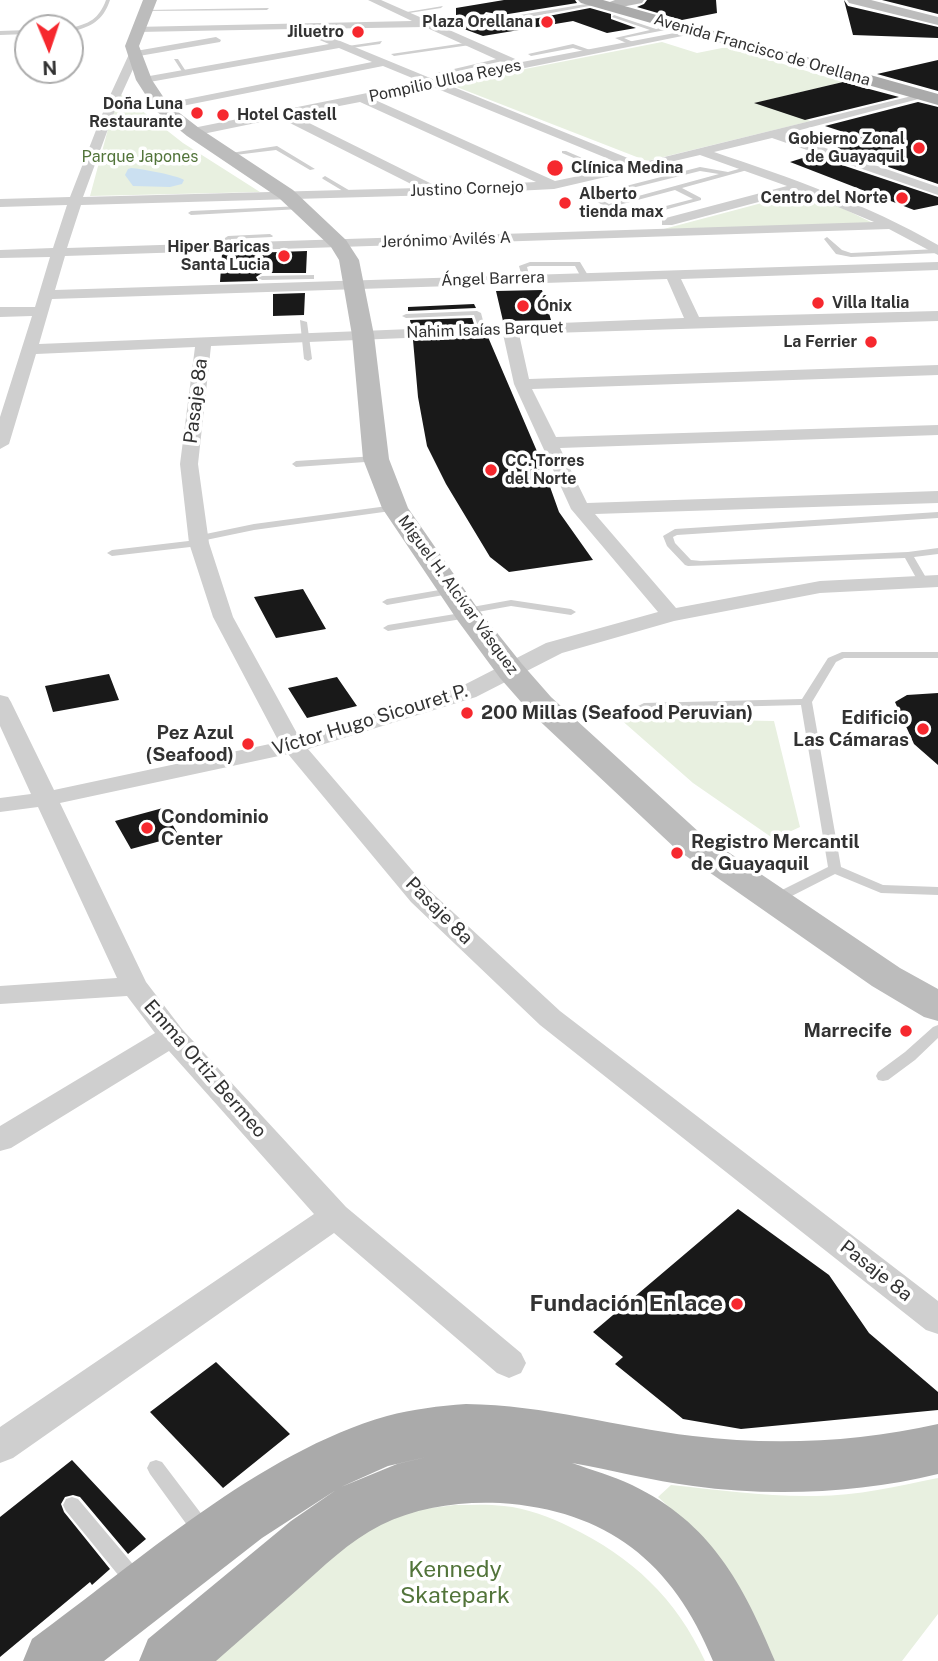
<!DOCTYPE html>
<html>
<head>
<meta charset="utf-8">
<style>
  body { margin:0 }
  #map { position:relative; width:938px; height:1661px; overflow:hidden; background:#fff; font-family:"Public Sans",sans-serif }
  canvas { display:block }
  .north { position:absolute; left:14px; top:14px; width:70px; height:70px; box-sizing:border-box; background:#fff; border:2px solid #adadad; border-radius:50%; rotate:178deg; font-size:19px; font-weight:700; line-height:28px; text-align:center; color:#323232 }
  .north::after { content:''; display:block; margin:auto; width:24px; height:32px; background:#f6282e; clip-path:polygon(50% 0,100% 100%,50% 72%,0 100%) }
</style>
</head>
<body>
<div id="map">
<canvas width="938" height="1661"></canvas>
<div class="north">N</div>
</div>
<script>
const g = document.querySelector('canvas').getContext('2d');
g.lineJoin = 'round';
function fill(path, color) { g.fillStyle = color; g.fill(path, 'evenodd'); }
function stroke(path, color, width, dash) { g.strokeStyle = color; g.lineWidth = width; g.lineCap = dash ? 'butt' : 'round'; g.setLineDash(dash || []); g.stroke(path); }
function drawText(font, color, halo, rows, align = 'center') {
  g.font = font + ' "Public Sans",sans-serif'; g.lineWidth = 7; g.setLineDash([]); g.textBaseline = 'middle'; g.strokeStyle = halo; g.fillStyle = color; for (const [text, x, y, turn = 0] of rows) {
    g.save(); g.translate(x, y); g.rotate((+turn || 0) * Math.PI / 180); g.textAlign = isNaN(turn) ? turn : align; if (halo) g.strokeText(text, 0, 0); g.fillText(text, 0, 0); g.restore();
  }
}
const green = new Path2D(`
  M662,42L697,53L727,47L843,82L755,103L811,121L647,161L449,84Z
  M118,92L183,143L260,192L90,196Z
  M807,191L875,224L660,230Z
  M619,718L774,721L800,827L774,839L693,783Z
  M938,1478V1614L902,1661H775L739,1590L704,1539L658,1497L671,1485C719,1490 768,1497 816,1496C857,1496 898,1486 938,1478Z
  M455,1505C471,1505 488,1504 504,1506C526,1508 550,1517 570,1527C632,1557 676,1598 705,1661H206L331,1549L407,1511Z`);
const water = new Path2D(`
  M131,168C142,169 176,175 184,180L182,184L170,187L133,186L125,175L128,169Z`);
const building = new Path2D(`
  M504,0H575L577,3L502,15L486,12L480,18L502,25L590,8L611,14V19L636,28L607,33L573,21L483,36L456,26V8Z
  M647,0H716L717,13L682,20L637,7L644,4Z
  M844,0L848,6L938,27V38L853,35Z
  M882,0H938V14Z
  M938,60V91L877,74Z
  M843,82L899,97L805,120L754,103Z
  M918,102L938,107V184L833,148L862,138L825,126Z
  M812,155L938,197V205L914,210L790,162Z
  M307,251L306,273H262L256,277L258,281L220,282L222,254Z
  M542,290L551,320L503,321L496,291Z
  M305,293L304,315L273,316V294Z
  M474,304L476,308L408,311V307Z
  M472,318L474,324L411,326L410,320Z
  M488,337L539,456L559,512L593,560L509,572L490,557L446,484L427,446L418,397L413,340Z
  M303,589L326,629L276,638L254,597Z
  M109,674L119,700L53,712L45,686Z
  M337,677L357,706L307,718L288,688Z
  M938,693V765L914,744L895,702L907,695Z
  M163,808L179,836L131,849L115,821Z
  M738,1209L829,1275L869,1333L938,1392V1410L741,1429L683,1419L615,1364L623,1357L593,1332Z
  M216,1362L290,1434L223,1488L150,1412Z
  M72,1460L146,1539L128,1554L80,1497L73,1495L65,1497L61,1504L64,1512L110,1569L92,1585L90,1582L0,1657V1517Z`);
const lane = new Path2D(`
  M106,0H110C103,21 91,27 70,32V28C89,24 99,19 106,0Z
  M598,2L600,4L502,22L482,17L487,14L488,16L502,18Z
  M443,6L441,8L403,14L401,13Z
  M269,8L267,10L144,11L146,10Z
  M614,15L656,29L683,24L686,26L624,38L633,42L631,45L615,38L650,30L612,17Z
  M28,30V34L0,35V31Z
  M382,41L380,44L344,49L341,47Z
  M472,42L470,45L394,56L391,54Z
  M573,44L593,51L590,53L573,48L531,56L528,54Z
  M505,57L507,60L440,75L437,73Z
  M174,59H178L187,73H183Z
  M277,146L315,169L310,170L276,150L227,156L224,154Z
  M562,151H566L617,173L612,174L562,153Z
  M749,166L751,169L682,188L701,198V200L635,218L606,207L587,196L700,167L728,172ZM700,171L719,174L609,204L596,197ZM675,190L693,199L635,214L615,206Z
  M325,176L352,192L353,193L348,194L323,179L322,178Z
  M302,206L303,207L300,209L191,215L188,213L191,211Z
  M270,234L273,236L272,237L231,239L229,249L223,248L225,238L228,236Z
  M827,237L842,250L851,253L938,249V253L851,257L836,254L824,239Z
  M530,262H580L589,277L582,279L575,266H530L527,267L530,278L523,280L519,266Z
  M314,275V279H311L262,280L258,278L262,276Z
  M477,311L481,313L486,332H480L474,315L406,318L402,316L406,314Z
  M300,320L307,322L312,359L308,361L304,359Z
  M376,456L380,459L379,461L296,467L292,464L296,461Z
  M395,505L400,508L398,510L254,530L201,541L204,543L199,546L112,556L107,553L112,550L197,540L194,538L196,536L254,524Z
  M938,512V518L677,535L673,537L675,543L691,560L701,561L908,552L938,548V554L914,557L928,581L923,584L919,583L905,558L688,566L685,565L667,546L663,536L675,529Z
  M451,588L455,589V593L387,605L382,602L387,599Z
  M511,600L571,609L576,612L571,615L511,606L472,613V617L468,618L388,631L383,628L388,625L461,613V609Z
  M842,652H938V658H844L836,662L812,702L841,867L883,885L938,887V895L881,893L835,874L780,902H770L769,899L770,896L828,867L801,705L644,709L638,706L644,703L802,699L828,658Z
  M938,1025V1038L915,1060L888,1080L883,1081L878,1080L876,1076L878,1072L905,1052L933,1027Z
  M156,1460L162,1462L209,1524L211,1530L209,1536L202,1539L195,1536L150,1474L147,1468L150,1462Z
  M72,1497L78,1499L142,1575L144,1581L142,1587L135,1590L128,1587L66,1511L63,1505L66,1499Z`);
const street = new Path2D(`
  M368,0H381L522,62L701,28L702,30L697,33L446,84L640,163L924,93L930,96L785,134L938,187V195L772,138L714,152C791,178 867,204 938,245V255L889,229L65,256L55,290L938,262V270L681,279L699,317L938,311V321L519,334L529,379L938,365V375L532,389L556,437L938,425V435L560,448L587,503L938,491V503L595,514L676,608L820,581L938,575V587L820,593L674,621L562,653L476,697L308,749L429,890L560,1011L938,1301V1334L926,1330L540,1025L411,902L288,754L60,803L146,982L182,1029L346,1207L521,1353L526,1363L521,1373L509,1378L497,1373L334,1233L13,1458L0,1463V1427L314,1214L169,1051L11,1148L0,1151V1126L155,1033L127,996L0,1004V986L117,978L38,807L0,812V798L31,794L0,726V695L8,697L11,702L54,790L279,742L213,617L189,543L180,464L195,347L36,354L9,444L0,449V417L32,316L0,317V307H35L50,257L0,258V250L53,248L67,205L0,207V199L70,197L107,102L130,52L216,37L221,40L220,42L139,56L118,102L83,197L419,188L280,118L193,136L187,132L193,128L422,82L383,66L162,110L156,107L162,104L372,62L339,48L144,83L138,80L144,77L329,44L294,29L138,32L134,31V27L412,21ZM425,27L509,65L435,80L311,29ZM433,87L626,166L555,181L373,99ZM360,102L536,182L438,187L293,115ZM700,155L787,186L662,219V225H672L800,191L874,222L67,248L81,205L437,195L554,189ZM667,279L684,318L39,344L52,299ZM503,334L514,384L571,509L658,612L546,643L460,687L299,737L233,617L209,543L198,464L211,346Z`);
const secondary = new Path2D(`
  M143,0H157L139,46L152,80L168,104L199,128L293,190L346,240L359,260L374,335L389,459L408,508L478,609L522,664L551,697L700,833L900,968L938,989V1021L924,1017L872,986L676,849L529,711L500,678L458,621L382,508L363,459L352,335L339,260L331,247L279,198L187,136L156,111L136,80L125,46Z
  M615,0H644L642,3L606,10L599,6Z
  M847,0H871L938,17V25L849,3Z`);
const primary = new Path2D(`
  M578,0H603L938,94V105L581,3Z
  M466,1404C546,1405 616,1427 693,1436C774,1446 859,1442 938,1424V1474C860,1493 773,1497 693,1486C652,1481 612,1470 572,1463C592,1470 613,1476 632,1485C711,1523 743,1584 775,1661H713C673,1562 607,1510 500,1503C460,1501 417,1507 381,1525C349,1541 323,1567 297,1590C270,1614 243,1637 216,1661H139L148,1639L291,1521L336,1490L262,1538L104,1661H23L32,1639C138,1562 260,1452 387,1416C413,1409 439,1406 466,1404ZM435,1455L397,1464L341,1487L388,1466Z`);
const markers = [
  [547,22,7,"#f6282e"],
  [358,32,7,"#f6282e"],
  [197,113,7,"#f6282e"],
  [223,115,7,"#f6282e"],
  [919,148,7,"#f6282e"],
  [555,168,9,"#f6282e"],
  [902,198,7,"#f6282e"],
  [565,203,7,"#f6282e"],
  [284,256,7,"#f6282e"],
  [818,303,7,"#f6282e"],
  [523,306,7,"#f6282e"],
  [871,342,7,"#f6282e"],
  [491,470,7,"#f6282e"],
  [467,713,7,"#f6282e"],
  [923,729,7,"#f6282e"],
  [248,744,7,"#f6282e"],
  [147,828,7,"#f6282e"],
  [677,853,7,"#f6282e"],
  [906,1031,7,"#f6282e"],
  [737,1304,7,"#f6282e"]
];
const farPoinames = [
  ["Plaza Orellana",533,22],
  ["Jiluetro",344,32],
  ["Doña Luna",183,104],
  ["Restaurante",183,122],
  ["Hotel Castell",237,115,"left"],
  ["Gobierno Zonal",905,139],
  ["de Guayaquil",905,157],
  ["Clínica Medina",571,168,"left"],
  ["Alberto",579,194,"left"],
  ["tienda max",579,212,"left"],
  ["Centro del Norte",888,198],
  ["Hiper Baricas",270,247],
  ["Santa Lucia",270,265],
  ["Villa Italia",832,303,"left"],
  ["Ónix",537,306,"left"],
  ["La Ferrier",857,342],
  ["CC. Torres",505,461,"left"],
  ["del Norte",505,479,"left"]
];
const farStreetnames = [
  ["Avenida Francisco de Orellana",762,50,16],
  ["Pompilio Ulloa Reyes",445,81,-12],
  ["Justino Cornejo",467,189,-2],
  ["Jerónimo Avilés A",446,240,-2],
  ["Ángel Barrera",493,279,-2],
  ["Nahim Isaías Barquet",485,330,-2],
  ["Miguel H. Alcívar Vásquez",458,595,54]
];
const farParknames = [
  ["Parque Japones",140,157]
];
const streetNames = [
  ["Pasaje 8a",196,401,-83],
  ["Víctor Hugo Sicouret P.",370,720,-17],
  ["Pasaje 8a",439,911,45],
  ["Emma Ortiz Bermeo",205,1069,49],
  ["Pasaje 8a",876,1271,38]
];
const poiNames = [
  ["200 Millas (Seafood Peruvian)",481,713],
  ["Edificio",909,718,"right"],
  ["Las Cámaras",909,740,"right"],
  ["Pez Azul",234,733,"right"],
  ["(Seafood)",234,755,"right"],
  ["Condominio",161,817],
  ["Center",161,839],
  ["Registro Mercantil",691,842],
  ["de Guayaquil",691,864],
  ["Marrecife",892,1031,"right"]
];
const nearPoinames = [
  ["Fundación Enlace",723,1304]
];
const nearParknames = [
  ["Kennedy",455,1570],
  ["Skatepark",455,1596]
];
fill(green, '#e8f0e0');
fill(water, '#cbe0f1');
fill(building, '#191919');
fill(lane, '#cfcfcf');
fill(street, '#cfcfcf');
fill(secondary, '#bcbcbc');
fill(primary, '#aaa');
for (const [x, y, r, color] of markers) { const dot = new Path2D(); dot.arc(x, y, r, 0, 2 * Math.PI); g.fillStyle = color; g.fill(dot); stroke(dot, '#fff', 2.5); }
drawText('bold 16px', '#323232', '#fff', farPoinames, 'right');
drawText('16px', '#323232', '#fff', farStreetnames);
drawText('16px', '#52743a', '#fff', farParknames);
drawText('19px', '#323232', '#fff', streetNames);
drawText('bold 19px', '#323232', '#fff', poiNames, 'left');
drawText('bold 23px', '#323232', '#fff', nearPoinames, 'right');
drawText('23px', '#52743a', '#fff', nearParknames);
</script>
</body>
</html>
